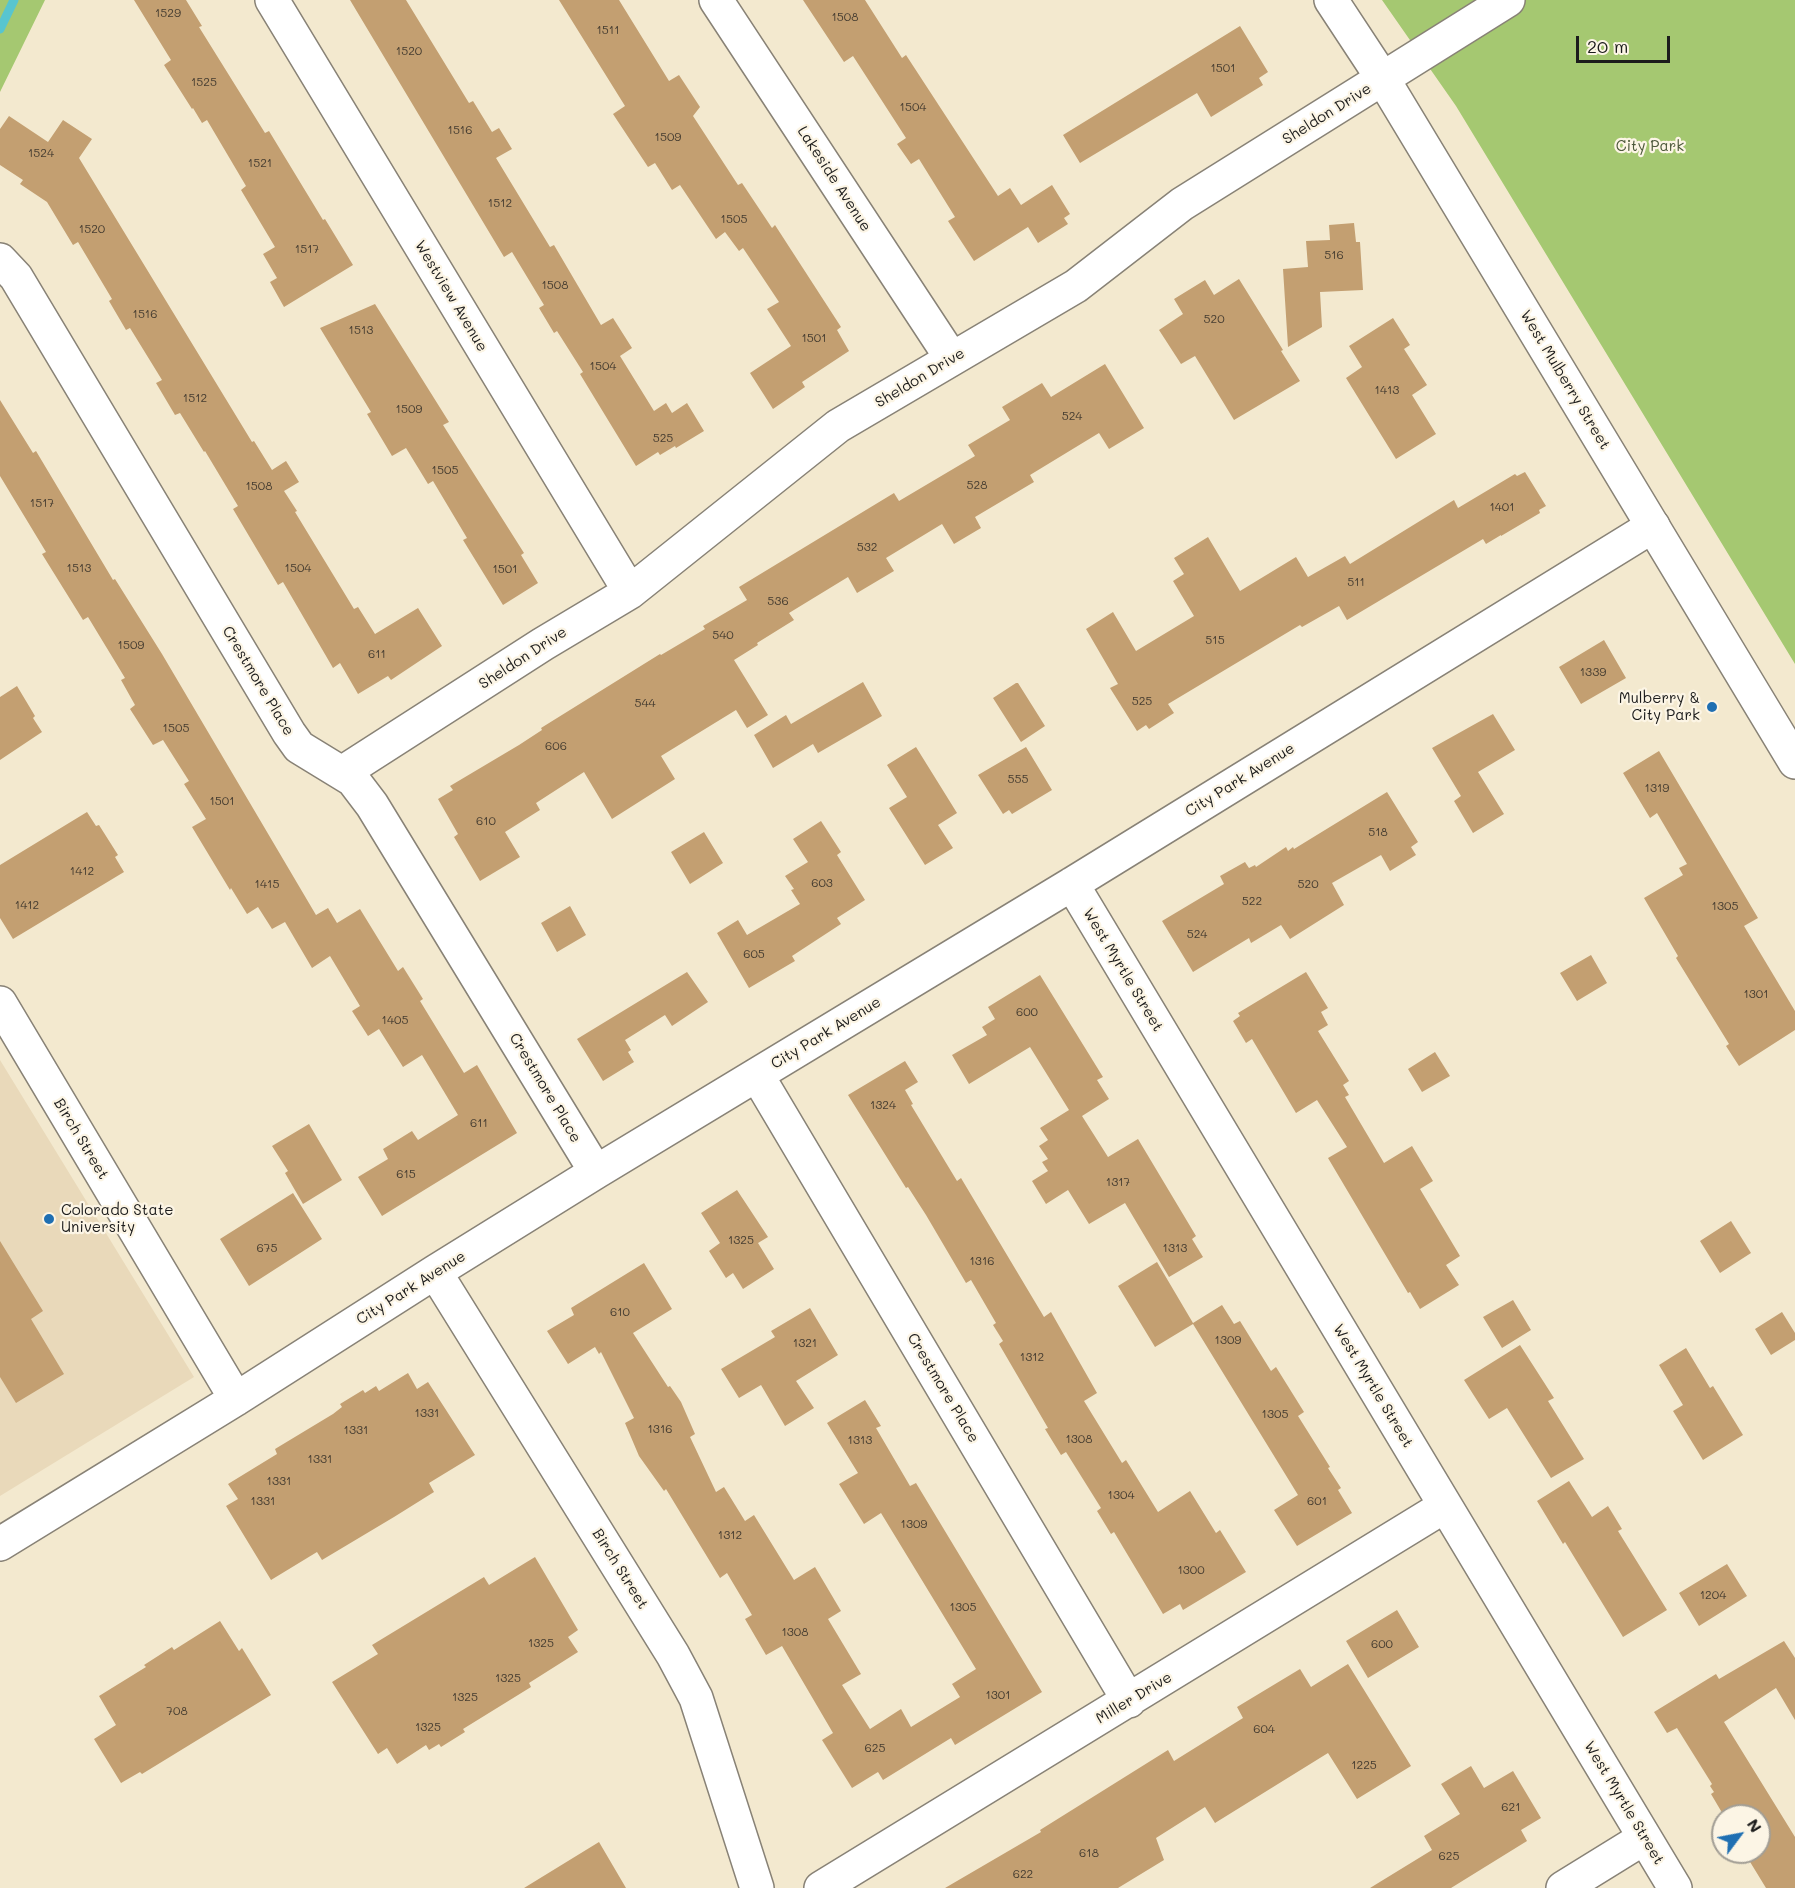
<!DOCTYPE html>
<html>
<head>
<meta charset="utf-8">
<style>
  body { margin:0 }
  #map { position:relative; width:1795px; height:1888px; overflow:hidden; background:#f3e9cf; font-family:Mali,sans-serif }
  canvas { display:block }
  .north { position:absolute; left:1711px; top:1804px; width:60px; height:60px; box-sizing:border-box; background:#fcf5e5; border:2px solid #a29e95; border-radius:50%; rotate:58deg; font-size:16px; font-weight:700; line-height:24px; text-align:center; color:#1c1c1c }
  .north::after { content:''; display:block; margin:auto; width:21px; height:27px; background:#1f6fb2; clip-path:polygon(50% 0,100% 100%,50% 72%,0 100%) }
  .scale { position:absolute; left:1576px; top:36px; width:94px; height:27px; box-sizing:border-box; border:3px solid #1c1c1c; border-top:0; padding-left:8px; font-size:18px; line-height:21px; white-space:nowrap; color:#1c1c1c; -webkit-text-stroke:4px #fcf5e5; paint-order:stroke }
</style>
</head>
<body>
<div id="map">
<canvas width="1795" height="1888"></canvas>
<div class="north">N</div>
<div class="scale">20 m</div>
</div>
<script>
const g = document.querySelector('canvas').getContext('2d');
g.lineJoin = 'round';
function fill(path, color) { g.fillStyle = color; g.fill(path, 'evenodd'); }
function stroke(path, color, width, dash) { g.strokeStyle = color; g.lineWidth = width; g.lineCap = dash ? 'butt' : 'round'; g.setLineDash(dash || []); g.stroke(path); }
function drawText(font, color, halo, rows, align = 'center') {
  g.font = font + ' Mali,sans-serif'; g.lineWidth = 4.5; g.setLineDash([]); g.textBaseline = 'middle'; g.strokeStyle = halo; g.fillStyle = color; for (const [text, x, y, turn = 0] of rows) {
    g.save(); g.translate(x, y); g.rotate((+turn || 0) * Math.PI / 180); g.textAlign = isNaN(turn) ? turn : align; if (halo) g.strokeText(text, 0, 0); g.fillText(text, 0, 0); g.restore();
  }
}
const built = new Path2D(`
  M0,1060L194,1377L0,1496Z`);
const green = new Path2D(`
  M0,0H45L0,92Z
  M1382,0H1795V664L1456,106Z`);
const stream = new Path2D(`
  M0,29L14,0`);
const building = new Path2D(`
  M134,0H186L202,26L199,27L265,133L269,131L323,220L325,219L353,265L284,307L270,282L277,278L263,254L275,247L241,190L246,186L207,120L202,123L193,108L192,109L164,65L171,60Z
  M350,0H406L469,103L473,101L492,132L499,128L512,149L496,158L550,247L554,245L601,325L613,318L632,348L620,356L654,411L666,403L672,413L687,403L704,431L676,448L675,446L660,455L658,452L636,466L580,374L583,372L557,331L554,333L539,308L544,305L512,252L504,257Z
  M559,0H619L669,81L679,75L700,107L693,116L738,185L742,183L772,228L775,225L841,327L837,330L849,351L802,382L805,387L773,409L750,373L791,346L767,309L779,302L743,248L739,251L725,232L716,239L680,185L672,190L655,163L648,167L613,114L625,106Z
  M803,0H865L902,58L906,55L998,196L1010,188L1021,205L1052,185L1070,214L1064,218L1068,224L1038,243L1028,227L974,261L948,221L955,217L919,159L911,164L897,144L906,138L853,56L844,62Z
  M1240,26L1268,72L1259,78L1263,85L1211,117L1197,93L1080,163L1063,135Z
  M9,116L48,142L63,120L92,139L79,158L252,442L254,441L272,470L286,461L299,482L284,491L297,511L295,512L354,609L358,607L375,634L418,608L442,646L391,680L388,676L358,694L340,663L333,668L283,582L278,585L233,509L238,506L205,451L204,452L180,413L175,415L156,383L162,380L130,328L126,330L109,301L112,299L78,242L73,245L47,202L20,184L23,180L0,165V129Z
  M1354,223L1356,242H1360L1363,290L1320,292L1322,327L1288,347L1283,269L1308,267L1306,241L1330,240L1329,225Z
  M1239,279L1283,350L1281,351L1300,381L1234,420L1195,356L1181,364L1159,330L1183,314L1174,299L1205,280L1214,295Z
  M375,304L449,422L443,425L524,553L521,555L538,583L503,605L463,540L467,538L433,481L428,484L406,448L392,456L367,414L371,412L320,328Z
  M1393,318L1410,345L1404,349L1427,385L1412,395L1436,434L1396,459L1346,378L1362,367L1349,346Z
  M1105,364L1144,428L1109,449L1099,433L1030,475L1034,482L975,517L981,528L954,544L942,524L886,558L894,571L857,593L848,577L789,613L794,620L757,643L758,645L734,660L768,715L747,728L736,710L661,756L675,779L612,819L584,772L536,803L540,810L505,832L520,857L480,881L454,837L458,834L438,799L453,790L450,786L519,745L542,730L541,728L660,654L661,655L705,629L703,626L747,600L739,587L894,493L899,501L975,456L968,445L1010,420L1002,407L1042,383L1051,397Z
  M0,400L33,453L36,451L113,580L115,579L162,654L316,915L328,908L337,923L360,909L398,971L403,967L423,999L420,1001L464,1073L477,1065L517,1133L382,1216L358,1177L388,1159L383,1149L412,1131L418,1140L458,1115L422,1055L403,1067L379,1029L368,1036L352,1011L360,1006L330,956L312,968L285,922L272,929L258,907L247,914L231,888L230,890L192,827L206,819L184,784L189,781L163,740L153,745L130,709L135,705L121,680L125,678L88,617L83,620L42,554L46,552L0,476Z
  M1525,472L1546,506L1539,510L1540,513L1501,536V535L1486,544L1483,539L1347,620L1339,606L1302,627L1300,625L1168,704L1174,713L1149,729L1146,725L1137,731L1110,688L1118,684L1086,629L1113,612L1136,651L1194,616L1173,581L1184,574L1174,558L1208,537L1240,591L1296,557L1308,577L1345,556L1350,564L1454,500L1458,508L1515,474L1517,476Z
  M1604,640L1626,678L1581,704L1559,667Z
  M863,682L882,716L818,753L813,744L773,768L754,735L786,715L791,724Z
  M1016,683H1018L1045,726L1021,742L993,698Z
  M17,686L35,716L33,718L42,732L0,760V697Z
  M1493,714L1515,750L1478,772L1504,814L1473,833L1454,801L1461,796L1432,748Z
  M916,747L957,813L938,825L953,848L925,865L889,808L907,797L887,765Z
  M1026,747L1052,790L1012,814L1009,810L1003,814L978,775Z
  M1659,751L1758,918L1744,926L1795,1011V1030L1739,1066L1726,1046L1729,1044L1676,958L1678,956L1644,898L1683,875L1679,868L1687,864L1657,813L1650,818L1623,773Z
  M1387,792L1418,842L1411,847L1416,855L1390,871L1381,855L1332,883L1344,905L1290,939L1281,925L1251,943L1249,938L1193,972L1162,921L1224,884L1220,876L1245,862L1249,868L1255,865L1256,867L1286,847L1288,851L1293,847L1294,849Z
  M87,812L96,826L99,825L118,855L115,857L124,872L13,939L0,918V865Z
  M821,821L841,852L837,855L865,900L837,918L841,924L792,956L795,961L749,988L717,933L738,920L747,935L800,904L791,890L794,889L785,876L808,862L793,839Z
  M704,832L723,863L690,884L671,852Z
  M570,906L586,935L557,952L541,923Z
  M1591,955L1607,983L1577,1001L1560,973Z
  M687,972L708,1002L672,1026L665,1015L625,1040L631,1050L628,1052L634,1062L603,1081L577,1039Z
  M1306,972L1328,1008L1321,1012L1328,1025L1318,1031L1349,1081L1343,1085L1349,1095L1345,1097L1384,1163L1412,1146L1433,1181L1420,1189L1460,1256L1446,1265L1459,1285L1420,1309L1410,1292L1408,1293L1328,1158L1347,1147L1317,1100L1296,1113L1252,1039L1246,1043L1233,1021L1240,1016L1238,1013Z
  M1040,975L1103,1077L1097,1080L1109,1099L1082,1116L1108,1157L1138,1139L1196,1236L1192,1239L1203,1257L1169,1277L1125,1203L1089,1224L1068,1190L1046,1204L1032,1181L1048,1171L1042,1162L1048,1159L1039,1146L1048,1140L1040,1128L1069,1110L1030,1047L969,1084L952,1055L987,1035L982,1027L995,1019L988,1007Z
  M1435,1052L1450,1076L1422,1092L1408,1069Z
  M905,1061L918,1082L905,1090L913,1104L911,1105L957,1181L961,1178L1044,1317L1051,1312L1097,1393L1084,1401L1122,1463L1126,1460L1158,1512L1190,1491L1216,1533L1220,1530L1246,1572L1183,1610L1180,1604L1163,1614L1114,1532L1111,1534L1097,1511L1101,1508L1066,1452L1061,1455L1045,1429L1048,1428L999,1344L1003,1341L993,1325L996,1323L971,1280L966,1283L926,1215L908,1187L906,1188L848,1095Z
  M309,1124L342,1180L303,1204L285,1173L288,1171L272,1146Z
  M737,1190L768,1237L758,1243L774,1269L743,1289L733,1273L726,1278L709,1251L720,1243L701,1213Z
  M293,1193L322,1239L249,1286L220,1239Z
  M1731,1221L1751,1253L1720,1273L1700,1241Z
  M0,1241L43,1311L31,1319L64,1374L16,1403L0,1377Z
  M1157,1262L1193,1323L1222,1305L1234,1324L1240,1321L1271,1371L1276,1367L1304,1412L1298,1416L1330,1467L1328,1468L1341,1488L1338,1490L1352,1513L1297,1546L1274,1510L1298,1495L1193,1324L1155,1347L1118,1286Z
  M644,1263L672,1309L633,1333L668,1387L670,1386L681,1402L695,1434L690,1437L716,1492L724,1487L745,1521L754,1515L794,1580L815,1567L841,1611L828,1619L861,1674L842,1685L870,1729L901,1709L911,1727L960,1697L952,1684L976,1669L881,1513L864,1524L839,1484L858,1473L827,1423L865,1400L881,1426L876,1428L910,1486L916,1483L1042,1692L955,1745L951,1738L883,1780L878,1772L852,1788L822,1740L833,1733L782,1646L766,1655L745,1619L752,1615L727,1573L720,1578L666,1489L664,1491L639,1456L625,1423L634,1418L601,1352L599,1354L595,1347L568,1364L547,1331L574,1315L571,1308Z
  M1513,1300L1531,1330L1502,1348L1483,1317Z
  M810,1308L838,1355L796,1381L814,1408L785,1426L761,1385L739,1398L721,1369L775,1337L771,1331Z
  M1782,1312L1795,1333V1340L1771,1355L1755,1329Z
  M1520,1345L1554,1398L1548,1401L1584,1459L1551,1478L1507,1408L1489,1419L1464,1380Z
  M1686,1348L1710,1388L1713,1386L1743,1435L1703,1460L1673,1411L1683,1405L1659,1365Z
  M408,1373L417,1389L428,1382L475,1455L429,1483L434,1492L394,1517L322,1560L317,1552L271,1580L226,1506L238,1499L228,1484L277,1454L275,1449L333,1414L342,1407L340,1404L363,1390L365,1393L376,1386L379,1391Z
  M1569,1481L1592,1517L1608,1506L1622,1529L1618,1531L1667,1610L1623,1637L1565,1542L1563,1544L1537,1501Z
  M535,1557L578,1630L568,1637L578,1652L529,1683L531,1687L463,1729L465,1732L441,1747L439,1744L429,1750L426,1745L397,1764L387,1748L378,1754L332,1682L378,1654L372,1645L484,1577L489,1585Z
  M1727,1564L1747,1596L1699,1626L1679,1593Z
  M1397,1610L1419,1647L1368,1678L1346,1641Z
  M220,1621L239,1651L242,1648L271,1695L142,1774L140,1772L121,1783L94,1739L116,1725L99,1696L146,1667L144,1665L172,1647L174,1650Z
  M1784,1641L1795,1658V1720L1776,1688L1724,1722L1795,1837V1888H1766L1744,1852H1759V1816H1724L1711,1794L1714,1792L1710,1786L1712,1784L1677,1728L1667,1733L1654,1712L1716,1674L1719,1679Z
  M1348,1664L1411,1766L1357,1799L1328,1753L1215,1823L1205,1807L1156,1838L1164,1860L1118,1888H945L1041,1832L1040,1830L1168,1750L1174,1761L1243,1718L1237,1707L1300,1669L1311,1687Z
  M1471,1766L1484,1788L1513,1771L1541,1818L1521,1830L1527,1841L1451,1888H1370L1432,1850L1424,1836L1460,1814L1441,1784Z
  M599,1842L626,1888H524Z`);
const street = new Path2D(`
  M272,0L630,592
  M716,0L952,359
  M0,260L16,277L289,733L299,747L353,780L372,805L596,1172
  M342,773L543,644L630,592L838,426L1076,286L1182,204L1508,0
  M1072,884L1675,1888
  M0,1003L236,1399
  M757,1075L1129,1701
  M435,1272L673,1655L696,1698L757,1888
  M0,1544L236,1399L435,1272L596,1172L1072,884L1653,526
  M821,1888L1445,1506
  M1563,1888L1644,1838`);
const primary = new Path2D(`
  M1331,0L1383,79L1795,762`);
const markers = [
  [1712,707,6,"#1f6fb2"],
  [49,1219,6,"#1f6fb2"]
];
const numberNames = [
  ["1529",168,13],
  ["1508",845,17],
  ["1511",608,30],
  ["1520",409,51],
  ["1501",1223,68],
  ["1525",204,82],
  ["1504",913,107],
  ["1516",460,130],
  ["1509",668,137],
  ["1524",41,153],
  ["1521",260,163],
  ["1512",500,203],
  ["1505",734,219],
  ["1520",92,229],
  ["1517",307,249],
  ["516",1334,255],
  ["1508",555,285],
  ["1516",145,314],
  ["520",1214,319],
  ["1513",361,330],
  ["1501",814,338],
  ["1504",603,366],
  ["1413",1387,390],
  ["1512",195,398],
  ["1509",409,409],
  ["524",1072,416],
  ["525",663,438],
  ["1505",445,470],
  ["528",977,485],
  ["1508",259,486],
  ["1517",42,503],
  ["1401",1502,507],
  ["532",867,547],
  ["1513",79,568],
  ["1504",298,568],
  ["1501",505,569],
  ["511",1356,582],
  ["536",778,601],
  ["540",723,635],
  ["515",1215,640],
  ["1509",131,645],
  ["611",377,654],
  ["1339",1593,672],
  ["525",1142,701],
  ["544",645,703],
  ["1505",176,728],
  ["606",556,746],
  ["555",1018,779],
  ["1319",1657,788],
  ["1501",222,801],
  ["610",486,821],
  ["518",1378,832],
  ["1412",82,871],
  ["603",822,883],
  ["1415",267,884],
  ["520",1308,884],
  ["522",1252,901],
  ["1412",27,905],
  ["1305",1725,906],
  ["524",1197,934],
  ["605",754,954],
  ["1301",1756,994],
  ["600",1027,1012],
  ["1405",395,1020],
  ["1324",883,1105],
  ["611",479,1123],
  ["615",406,1174],
  ["1317",1118,1182],
  ["1325",741,1240],
  ["675",267,1248],
  ["1313",1175,1248],
  ["1316",982,1261],
  ["610",620,1312],
  ["1309",1228,1340],
  ["1321",805,1343],
  ["1312",1032,1357],
  ["1331",427,1413],
  ["1305",1275,1414],
  ["1316",660,1429],
  ["1331",356,1430],
  ["1308",1079,1439],
  ["1313",860,1440],
  ["1331",320,1459],
  ["1331",279,1481],
  ["1304",1121,1495],
  ["1331",263,1501],
  ["601",1317,1501],
  ["1309",914,1524],
  ["1312",730,1535],
  ["1300",1191,1570],
  ["1204",1713,1595],
  ["1305",963,1607],
  ["1308",795,1632],
  ["1325",541,1643],
  ["600",1382,1644],
  ["1325",508,1678],
  ["1301",998,1695],
  ["1325",465,1697],
  ["708",177,1711],
  ["1325",428,1727],
  ["604",1264,1729],
  ["625",875,1748],
  ["1225",1364,1765],
  ["621",1511,1807],
  ["618",1089,1853],
  ["625",1449,1856],
  ["622",1023,1874]
];
const streetNames = [
  ["Sheldon Drive",1327,114,-32],
  ["Lakeside Avenue",834,179,57],
  ["Westview Avenue",451,296,59],
  ["Sheldon Drive",920,378,-31],
  ["West Mulberry Street",1565,380,59],
  ["Sheldon Drive",523,658,-33],
  ["Crestmore Place",258,681,59],
  ["City Park Avenue",1240,780,-32],
  ["West Myrtle Street",1123,970,59],
  ["City Park Avenue",826,1033,-31],
  ["Crestmore Place",545,1088,59],
  ["Birch Street",81,1139,59],
  ["City Park Avenue",411,1288,-32],
  ["West Myrtle Street",1373,1386,59],
  ["Crestmore Place",943,1388,59],
  ["Birch Street",620,1569,58],
  ["Miller Drive",1134,1698,-31],
  ["West Myrtle Street",1624,1803,59]
];
const parkNames = [
  ["City Park",1650,146]
];
const poiNames = [
  ["Mulberry &",1700,698],
  ["City Park",1700,715],
  ["Colorado State",61,1210,"left"],
  ["University",61,1227,"left"]
];
fill(built, '#e9d9ba');
fill(green, '#a5c871');
stroke(stream, '#58c5cf', 9);
fill(building, '#c39f71');
stroke(street, '#888276', 36);
stroke(primary, '#888276', 36);
stroke(street, '#fff', 33);
stroke(primary, '#fff', 33);
for (const [x, y, r, color] of markers) { const dot = new Path2D(); dot.arc(x, y, r, 0, 2 * Math.PI); g.fillStyle = color; g.fill(dot); stroke(dot, '#fcf5e5', 2); }
drawText('12px', '#463d31', null, numberNames);
drawText('15px', '#1c1c1c', '#fcf5e5', streetNames);
drawText('15px', '#4c583a', '#fcf5e5', parkNames);
drawText('15px', '#1c1c1c', '#fcf5e5', poiNames, 'right');
</script>
</body>
</html>
